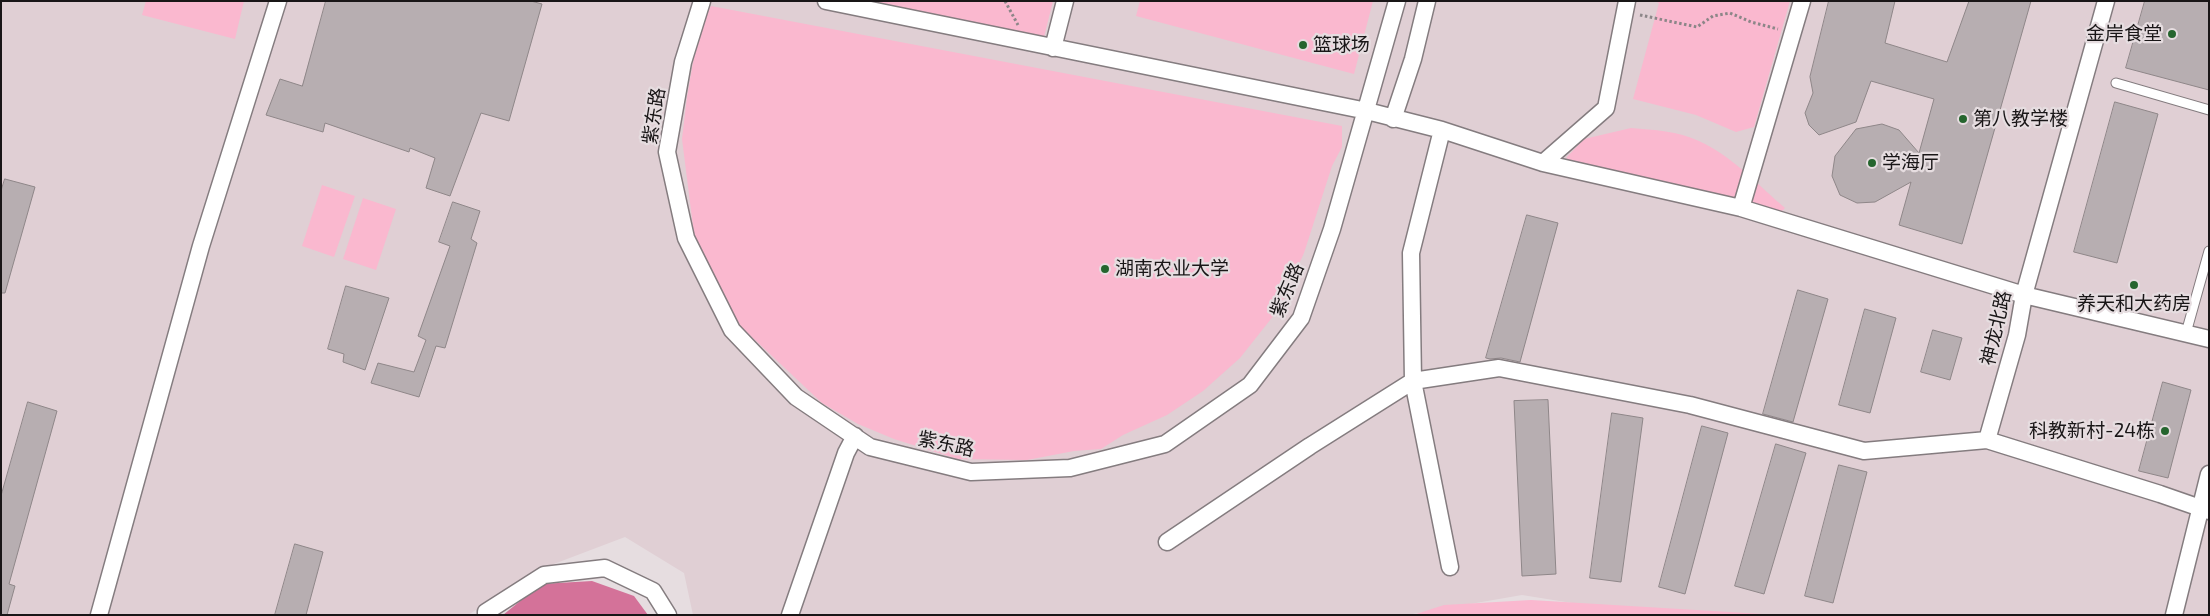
<!DOCTYPE html>
<html>
<head>
<meta charset="utf-8">
<style>
  body { margin:0 }
  #map { position:relative; width:2210px; height:616px; overflow:hidden; background:#e6dde0; font-family:"Exo 2",sans-serif }
  canvas { display:block }
  .frame { position:absolute; inset:0; border:2px solid #191617; pointer-events:none }
</style>
</head>
<body>
<div id="map">
<canvas width="2210" height="616"></canvas>
<div class="frame"></div>
</div>
<script>
const g = document.querySelector('canvas').getContext('2d');
g.lineJoin = 'round';
function fill(path, color) { g.fillStyle = color; g.fill(path, 'evenodd'); }
function stroke(path, color, width, dash) { g.strokeStyle = color; g.lineWidth = width; g.lineCap = dash ? 'butt' : 'round'; g.setLineDash(dash || []); g.stroke(path); }
function drawText(font, color, halo, rows, align = 'center') {
  g.font = font + ' "Exo 2","Noto Sans SC",sans-serif'; g.lineWidth = 4.5; g.setLineDash([]); g.textBaseline = 'middle'; g.strokeStyle = halo; g.fillStyle = color; for (const [text, x, y, turn = 0] of rows) {
    g.save(); g.translate(x, y); g.rotate((+turn || 0) * Math.PI / 180); g.textAlign = isNaN(turn) ? turn : align; if (halo) g.strokeText(text, 0, 0); g.fillText(text, 0, 0); g.restore();
  }
}
const built = new Path2D(`
  M1,1H2209V615H1647L1522,595L1407,615H693L684,573L625,537L538,570L468,615H1Z`);
const green = new Path2D(`
  M146,1H244L235,39L142,15Z
  M828,1H1053L1043,41Z
  M1140,1H1373L1354,74L1136,16Z
  M1654,1H1790L1754,127L1736,132L1696,115L1633,99L1659,3Z
  M711,6L1342,126V147L1332,166L1304,253L1278,310L1240,358L1203,391L1167,415L1123,435L1101,449L1074,451L1027,460L958,459L894,439L858,424L822,403L737,323L728,301L710,270L694,234L682,139L687,97L694,57L706,15Z
  M1631,128C1654,130 1678,131 1699,141C1732,156 1758,185 1785,208L1780,213L1574,162L1566,158L1584,139Z
  M322,185L355,196L334,257L302,246Z
  M363,198L396,209L376,270L343,259Z
  M1531,600L1779,615H1413L1444,605Z`);
const water = new Path2D(`
  M592,581L634,596L648,615H503L541,584Z`);
const building = new Path2D(`
  M326,1H531L542,4L509,121L481,113L450,196L426,188L435,158L410,148L409,152L325,123L323,132L266,115L280,79L302,86Z
  M1829,1H1895L1885,43L1947,62L1969,1H2031L1962,244L1899,225L1911,182L1875,202L1857,203L1840,195L1832,176L1835,156L1856,129L1882,124L1899,130L1919,153L1934,99L1871,81L1856,122L1819,135L1809,125L1805,113L1813,93L1810,77Z
  M2145,1H2209V90L2126,68Z
  M2115,102L2158,114L2117,263L2074,252Z
  M5,179L35,187L5,293H1V191Z
  M453,202L480,211L471,239L477,243L445,348L436,346L419,397L371,383L378,363L414,372L426,340L418,336L450,246L439,242Z
  M1527,215L1558,223L1520,362L1501,358L1490,359L1486,358Z
  M346,286L389,298L365,370L343,362L344,354L328,349Z
  M1798,290L1828,299L1793,422L1763,414Z
  M1865,309L1896,318L1870,413L1839,405Z
  M1933,330L1962,338L1950,380L1921,372Z
  M2163,382L2191,390L2168,478L2139,471Z
  M1548,400L1556,574L1522,576L1514,401Z
  M28,402L57,411L9,584L15,586L7,615H1V496Z
  M1612,413L1643,418L1621,582L1590,578Z
  M1702,426L1728,433L1685,594L1659,587Z
  M1776,444L1806,453L1764,594L1735,586Z
  M1839,465L1867,472L1833,603L1805,596Z
  M295,544L323,552L306,615H275Z`);
const path = new Path2D(`
  M1005,1L1018,25
  M1640,15L1697,27L1713,16L1730,13L1751,22L1778,29`);
const service = new Path2D(`
  M2116,83L2209,110
  M2186,333L2209,251`);
const minor = new Path2D(`
  M702,1L683,62L667,152L686,238L732,330L796,397L870,447L971,472L1070,468L1165,444L1250,385L1301,318L1332,229L1397,1
  M826,1L1367,111L1442,130L1543,163L1741,208L2024,295L2209,339
  M2106,1L2024,295L2017,335L1987,440L2160,494L2209,511
  M1053,48L1065,1
  M1393,119L1413,59L1427,1
  M1442,130L1411,253L1413,381L1450,567
  M1543,163L1606,108L1627,1
  M1741,208L1802,1
  M1167,542L1310,446L1413,381L1499,368L1690,405L1864,451L1987,440
  M99,615L201,246L278,1
  M486,615V612L544,575L605,568L653,591L668,615
  M790,615L846,453L855,436
  M2174,615L2209,474`);
const markers = [
  [2172,34,5,"#25652e"],
  [1303,45,5,"#25652e"],
  [1963,119,5,"#25652e"],
  [1872,163,5,"#25652e"],
  [1105,269,5,"#25652e"],
  [2134,285,5,"#25652e"],
  [2165,431,5,"#25652e"]
];
const poiNames = [
  ["金岸食堂",2162,34,"right"],
  ["篮球场",1313,45],
  ["第八教学楼",1973,119],
  ["学海厅",1882,163],
  ["湖南农业大学",1115,269],
  ["养天和大药房",2134,304,"center"],
  ["科教新村-24栋",2155,431,"right"]
];
const streetNames = [
  ["紫东路",654,116,-81],
  ["紫东路",1287,290,-67],
  ["神龙北路",1996,328,-77],
  ["紫东路",946,444,12]
];
fill(built, '#e0cfd4');
fill(green, '#fab8cf');
fill(water, '#d47299');
fill(building, '#b7aeb1');
stroke(building, '#8f8789', 1);
stroke(service, '#847c7f', 11);
stroke(minor, '#847c7f', 19);
stroke(path, '#8c8688', 3, [2.5, 2.5]);
stroke(service, '#fff', 9);
stroke(minor, '#fff', 16);
for (const [x, y, r, color] of markers) { const dot = new Path2D(); dot.arc(x, y, r, 0, 2 * Math.PI); g.fillStyle = color; g.fill(dot); stroke(dot, '#e6dde0', 2); }
drawText('19px', '#191617', '#e6dde0', poiNames, 'left');
drawText('19px', '#191617', '#e6dde0', streetNames);
</script>
</body>
</html>
